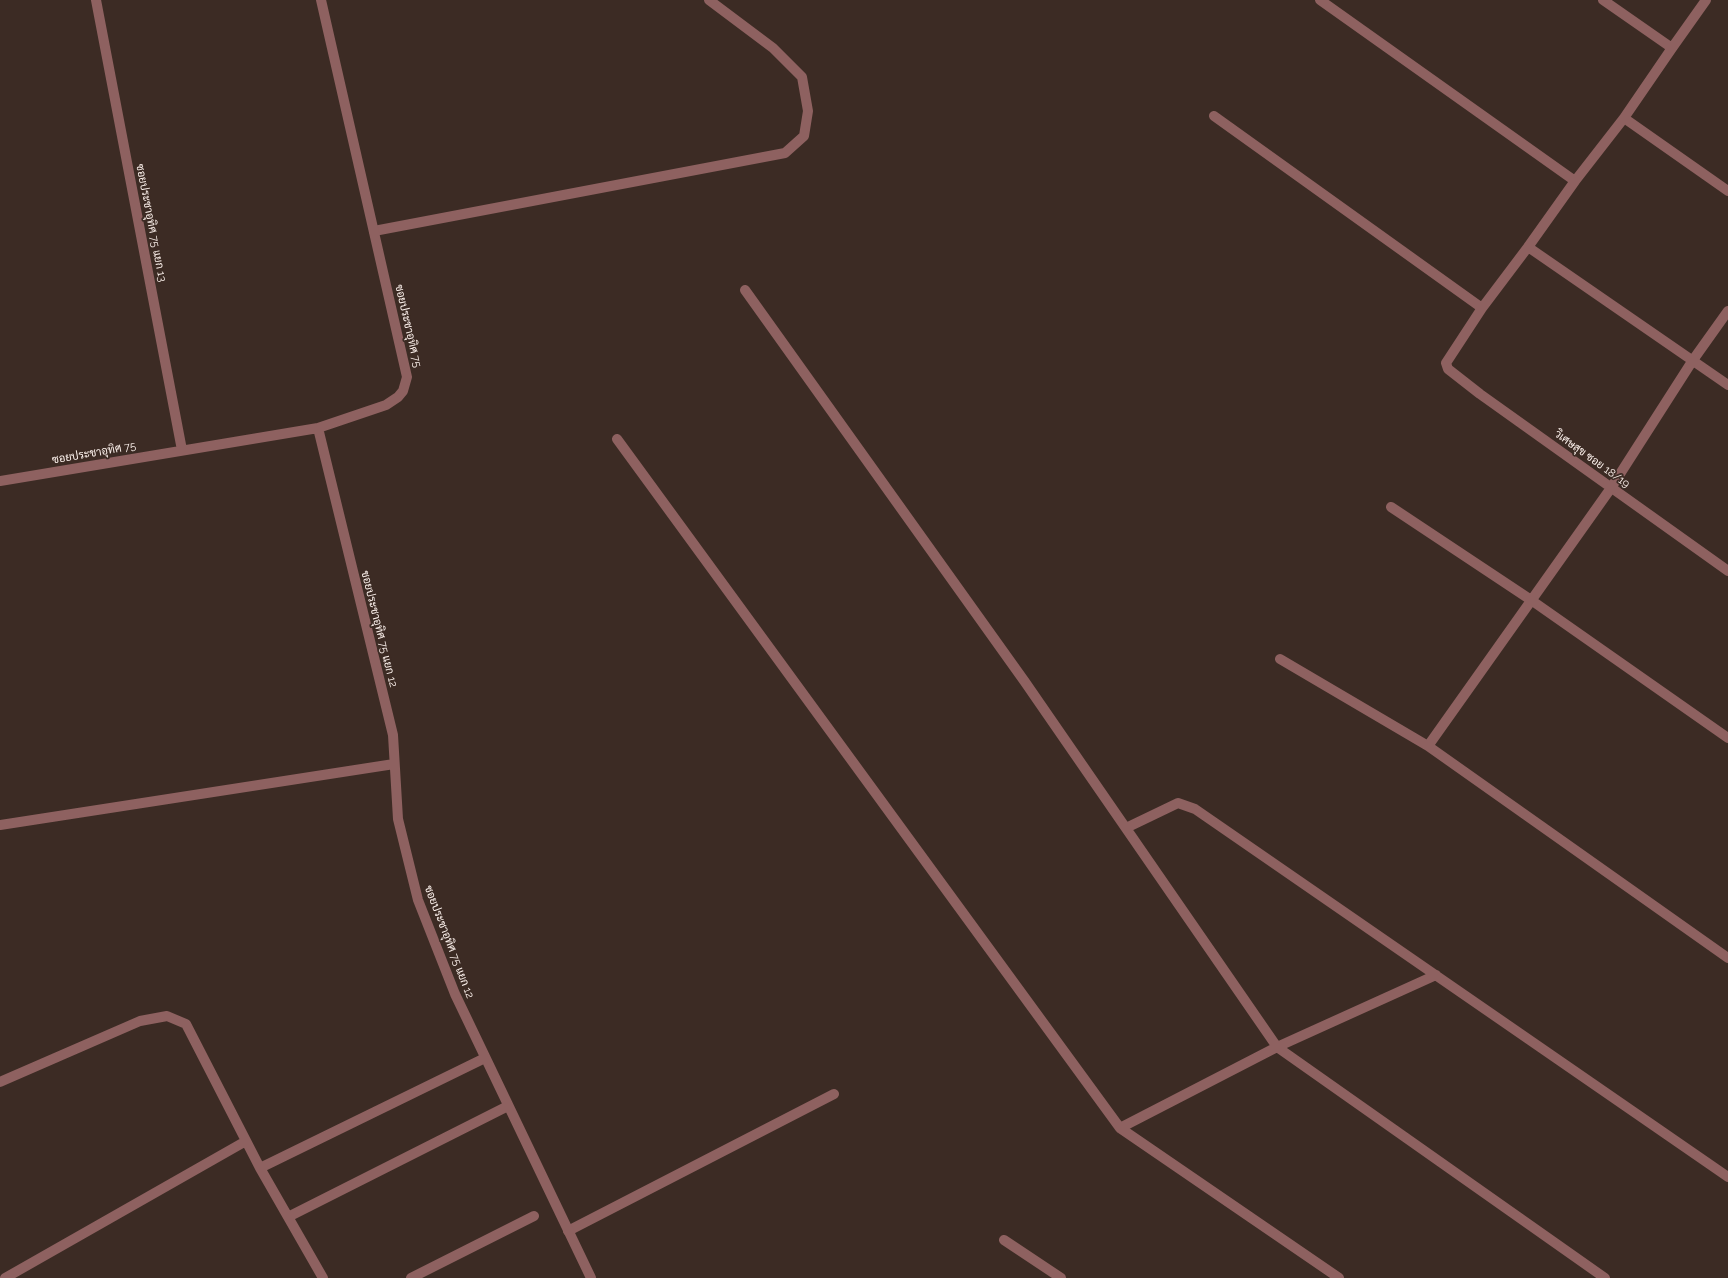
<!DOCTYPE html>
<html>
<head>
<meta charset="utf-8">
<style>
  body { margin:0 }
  canvas { display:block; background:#3c2b24 }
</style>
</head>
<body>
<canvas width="1728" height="1278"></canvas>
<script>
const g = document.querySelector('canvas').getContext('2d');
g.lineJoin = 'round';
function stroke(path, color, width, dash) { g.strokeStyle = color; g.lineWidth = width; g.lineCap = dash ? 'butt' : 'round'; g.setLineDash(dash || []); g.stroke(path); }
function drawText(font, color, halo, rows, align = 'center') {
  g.font = font + ' Raleway,Sarabun,sans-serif'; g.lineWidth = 3.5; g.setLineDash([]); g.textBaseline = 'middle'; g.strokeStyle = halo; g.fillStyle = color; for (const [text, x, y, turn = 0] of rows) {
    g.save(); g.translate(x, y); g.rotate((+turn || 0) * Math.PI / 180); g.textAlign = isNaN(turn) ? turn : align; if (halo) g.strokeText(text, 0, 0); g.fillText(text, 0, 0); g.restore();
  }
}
const service = new Path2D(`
  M374,231L785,153L804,136L808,111L802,77L773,48L709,0
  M568,1231L834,1094`);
const minor = new Path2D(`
  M96,0L182,450
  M1320,0L1575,181
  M1603,0L1672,48
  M1706,0L1672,48L1624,118L1575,181L1528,247L1482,308L1446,363L1448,369L1480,394L1728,571
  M1214,116L1482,308
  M1624,118L1728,191
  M1528,247L1728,385
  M745,290L1025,682L1277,1047L1605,1278
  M318,428L393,735L398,819L418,900L455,994L591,1278
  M617,439L1120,1128L1277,1047L1436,975
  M0,481L318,428L386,405L398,397L403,391L407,377L321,0
  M1391,507L1531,600L1728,738
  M1280,659L1428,746L1728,958
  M1428,746L1611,488L1693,360L1728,311
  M0,825L394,764
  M1126,828L1178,803L1195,809L1728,1177
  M0,1082L140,1021L167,1016L186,1024L260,1168L323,1278
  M1120,1128L1339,1278
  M260,1168L485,1058
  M288,1217L508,1106
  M1004,1240L1061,1278
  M5,1278L246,1141
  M411,1278L534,1216`);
const streetNames = [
  ["ซอยประชาอุทิศ 75 แยก 13",151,223,79],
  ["ซอยประชาอุทิศ 75",408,326,77],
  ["ซอยประชาอุทิศ 75",94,453,-10],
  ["วิเศษสุข ซอย 18/19",1592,459,36],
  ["ชอยประชาอุทิศ 75 แยก 12",379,629,76],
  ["ชอยประชาอุทิศ 75 แยก 12",449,942,69]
];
stroke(service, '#8e6160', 10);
stroke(minor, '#8e6160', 10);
drawText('11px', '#fcf1ec', '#3c2b24', streetNames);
</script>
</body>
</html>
